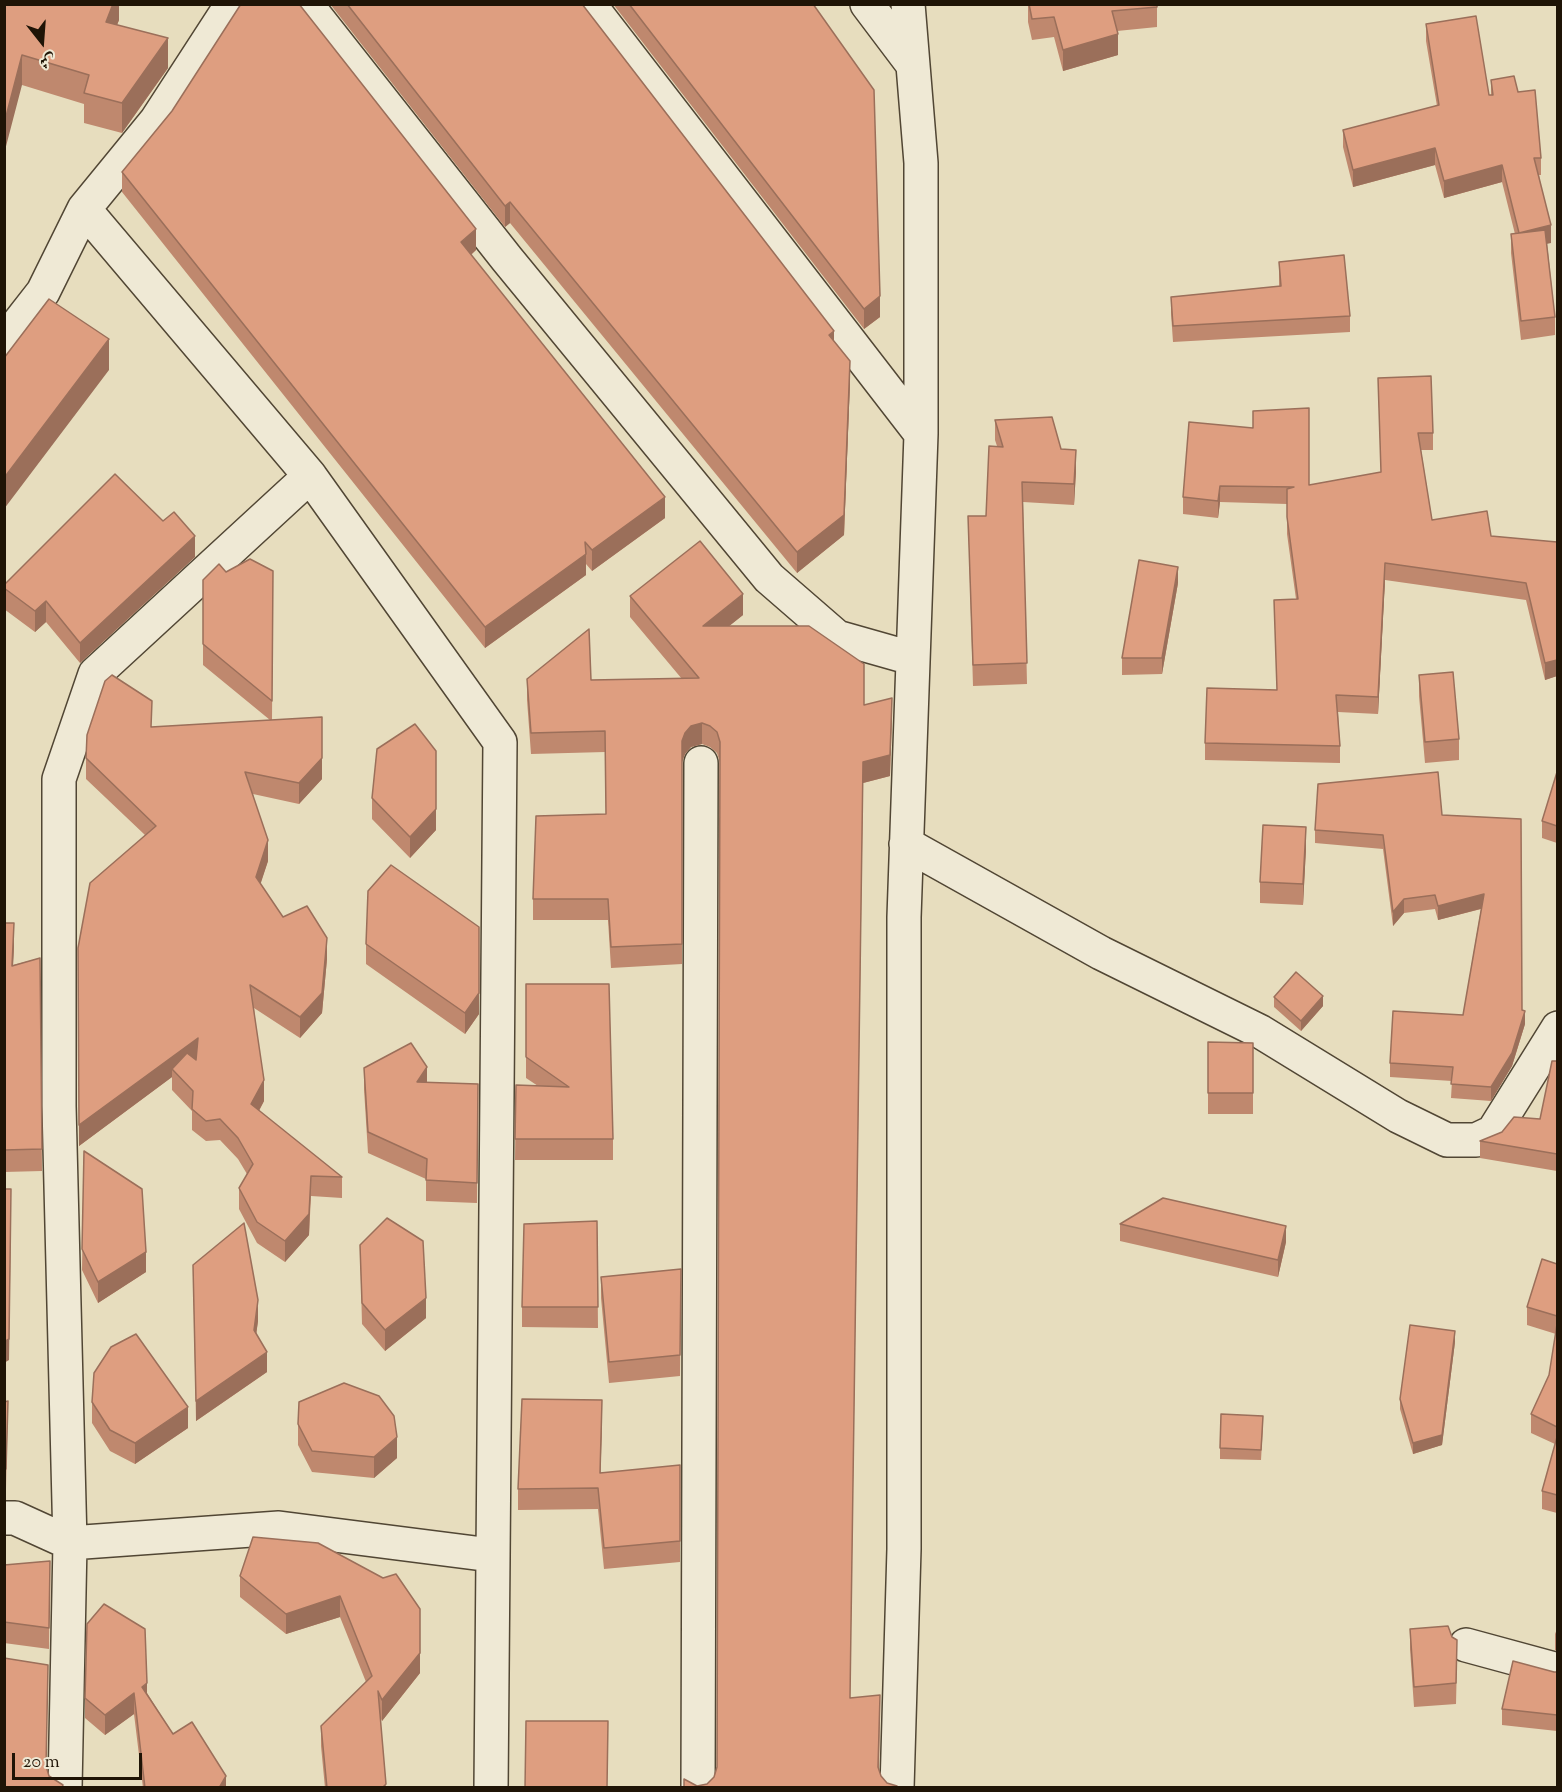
<!DOCTYPE html>
<html>
<head>
<meta charset="utf-8">
<style>
  body { margin:0 }
  #map { position:relative; width:1562px; height:1792px; overflow:hidden; background:#e7ddbe; font-family:"Sorts Mill Goudy",Amiri,serif }
  canvas { display:block }
  .frame { position:absolute; inset:0; border:6px solid #1f1406; pointer-events:none }
  .north { position:absolute; left:12px; top:12px; width:60px; height:60px; -webkit-text-stroke:4px #efe9d5; paint-order:stroke; rotate:163deg; font-size:16px; font-weight:700; line-height:24px; text-align:center; color:#1f1406 }
  .north::after { content:''; display:block; margin:auto; width:21px; height:27px; background:#1f1406; clip-path:polygon(50% 0,100% 100%,50% 72%,0 100%) }
  .scale { position:absolute; left:12px; top:1753px; width:130px; height:27px; box-sizing:border-box; border:3px solid #1f1406; border-top:0; padding-left:8px; font-size:18px; line-height:21px; white-space:nowrap; color:#1f1406; -webkit-text-stroke:4px #efe9d5; paint-order:stroke }
</style>
</head>
<body>
<div id="map">
<canvas width="1562" height="1792"></canvas>
<div class="frame"></div>
<div class="north">ش</div>
<div class="scale">20 m</div>
</div>
<script>
const g = document.querySelector('canvas').getContext('2d');
g.lineJoin = 'round';
function stroke(path, color, width, dash) { g.strokeStyle = color; g.lineWidth = width; g.lineCap = dash ? 'butt' : 'round'; g.setLineDash(dash || []); g.stroke(path); }
function fill(path, color) { g.fillStyle = color; g.fill(path, 'evenodd'); }
const street = new Path2D(`
  M306,4L507,259L769,578L837,637L911,658
  M589,4L921,434
  M867,4L913,65
  M4,342L43,292L84,209L156,121L232,4
  M310,476L500,742L491,1788
  M906,844L1101,953L1261,1032L1398,1116L1447,1140H1476L1493,1132L1558,1028
  M4,1518H15L70,1543L279,1528L491,1555
  M1466,1645L1558,1670
  M65,1788L70,1543L59,1106V779L95,674L310,476L84,209
  M698,1788L701,763
  M897,1788L904,1549V917L921,434V163L908,4`);
const wall = new Path2D(`
  M4,4H119V20L117,25L168,68L122,133L84,123V104L22,85Z
  M330,4H582L834,341L850,382L844,535L797,573L510,223L505,227Z
  M613,4H813L880,317L864,329Z
  M1028,4H1157V27L1117,31L1118,55L1063,71L1054,37L1032,40L1028,22Z
  M1426,24L1489,95H1491V80L1518,92L1541,158V175H1539L1551,243H1547L1555,317V335L1521,340L1511,253V234H1515L1502,182L1444,198L1435,165L1353,187L1343,147V130L1437,106L1426,41Z
  M172,111L476,250L471,255L665,518L592,571L586,564V575L485,648L122,192V172Z
  M1279,262L1350,316V332L1173,342L1171,313V297L1279,286Z
  M1378,378L1433,433V450H1421L1432,520L1491,536L1557,542V676L1545,680L1526,600L1385,580L1378,714L1338,712L1340,746V763L1205,760V743L1277,690L1274,600L1296,599L1287,534V504L1220,502L1218,518L1183,514V497L1253,428V411L1309,485L1381,472Z
  M995,420L1061,449L1076,471L1074,505L1023,502L1027,684L973,686L968,516H986L997,446L995,440Z
  M195,557L80,663L46,622L35,632L4,609V585Z
  M273,571L272,720L322,779L299,804L253,794L268,861L260,884L283,917L327,959L322,1013L300,1038L254,1008L264,1101L259,1111L342,1177V1198L311,1196L309,1235L285,1262L257,1243L239,1209V1188L247,1174L238,1159L220,1140L206,1141L192,1130V1111L172,1090V1077L79,1146L78,948L145,835L86,779V758L152,727L270,720L203,665V580L226,572Z
  M1178,583L1162,674L1122,675V658Z
  M630,596L743,615L729,626L864,705L892,719L890,776L863,783L850,1698L880,1716L879,1769L697,1786L707,1784L714,1777L717,1767L720,763L717,753L710,747L702,744L691,747L685,754L682,762V964L611,968L608,920H533V899L606,814L605,752L531,754L527,700V679L591,680L682,679L630,617Z
  M1419,675L1459,739V760L1425,763L1419,696Z
  M436,751V830L410,858L372,819V798Z
  M1557,772V843L1542,838V821Z
  M1442,815L1521,819L1522,1010L1525,1024L1512,1066L1491,1101L1451,1098L1452,1081L1390,1077V1063L1463,1015L1481,909L1438,920L1435,909L1404,913L1393,926L1383,849L1315,843V830Z
  M1306,848L1303,905L1260,903V882Z
  M4,923L14,945L13,965L40,958L42,1171L4,1172Z
  M366,944L479,1014L465,1034L366,964Z
  M526,984L613,1139V1160H515L516,1085L538,1086L526,1078Z
  M1274,997L1323,1006L1301,1031L1274,1007Z
  M1208,1042L1253,1043V1114H1208Z
  M1557,1061V1171L1480,1158V1141L1540,1119Z
  M364,1068L427,1083L478,1084L477,1203L426,1201V1179L368,1153L364,1089Z
  M84,1151L146,1272L98,1303L82,1270Z
  M597,1221L598,1328L522,1327V1307Z
  M1120,1224L1286,1242L1278,1277L1120,1241Z
  M360,1245L426,1318L385,1351L362,1324Z
  M1557,1264V1513L1542,1509V1491L1555,1444L1531,1433V1414L1549,1375L1556,1334L1527,1325V1307Z
  M193,1265L258,1321L256,1334L267,1372L196,1421Z
  M681,1269L680,1376L609,1383L601,1298V1277Z
  M1455,1342L1442,1445L1413,1454L1400,1409V1399Z
  M8,1401L6,1489H4V1402Z
  M92,1402L188,1428L135,1464L110,1451L92,1423Z
  M602,1421L600,1473L680,1465V1562L604,1569L598,1509L518,1510V1489Z
  M298,1424L397,1458L374,1478L312,1472L298,1445Z
  M1263,1426L1261,1460L1220,1459V1448Z
  M318,1543L420,1673L382,1721L380,1717L386,1788H325L321,1746V1726L366,1682L340,1617L286,1634L240,1597V1576Z
  M50,1561L49,1649L4,1643V1565Z
  M1410,1629L1457,1661L1456,1704L1414,1707L1410,1649Z
  M1557,1629V1651L1555,1650V1634Z
  M1554,1672H1557V1731L1502,1725V1709Z
  M147,1693L173,1734L226,1788H143L134,1714L105,1735L85,1718V1698Z`);
const shadedWall = new Path2D(`
  M113,4H119V20L106,52V22Z
  M1118,34V55L1063,71V50Z
  M168,38V68L122,133V103Z
  M22,55V85L4,154V124Z
  M1435,148V165L1353,187V170Z
  M1502,165V182L1444,198V181Z
  M510,202V223L505,227V206Z
  M1551,225V243L1519,250V233Z
  M476,229V250L461,263V242Z
  M880,296V317L864,329V309Z
  M834,331V352L829,335Z
  M109,339V370L4,509V478Z
  M850,361V382L844,535L797,573V552Z
  M1076,450V471L1074,505V484Z
  M1220,486V502L1218,518V501Z
  M665,497V518L592,571V550Z
  M195,536V557L80,663V643Z
  M586,554V575L485,648V627Z
  M1385,563V580L1378,714V697Z
  M1178,567V583L1162,674V658Z
  M743,594V615L703,647V626Z
  M46,601V622L35,632V611Z
  M1557,660V676L1545,680V663Z
  M892,698L890,776L863,783V762Z
  M702,723V744L691,747L685,754L682,762V964V741L685,733L691,726Z
  M322,738V779L299,804V783Z
  M436,809V830L410,858V837Z
  M1306,827V848L1303,905V884Z
  M268,840V861L256,898V877Z
  M1484,894V908L1438,920V906Z
  M1404,899V913L1393,926V912Z
  M14,923V945L12,988V966Z
  M327,938V959L322,1013L300,1038V1017Z
  M479,947V1014L465,1034V1013Z
  M1323,996V1006L1301,1031V1021Z
  M1525,1011V1024L1512,1066L1491,1101V1087Z
  M198,1038V1058L172,1069V1077L79,1146V1125Z
  M427,1067V1088L417,1082Z
  M264,1080V1101L251,1125V1104Z
  M311,1176L309,1235L285,1262V1241Z
  M11,1210L9,1360L4,1363V1342Z
  M1286,1226V1242L1278,1277V1260Z
  M146,1252V1272L98,1303V1282Z
  M426,1298V1318L385,1351V1330Z
  M258,1300V1321L254,1351V1330Z
  M1455,1331V1342L1442,1445L1413,1454V1443Z
  M267,1352V1372L196,1421V1401Z
  M602,1400V1421L600,1493V1473Z
  M188,1407V1428L135,1464V1443Z
  M397,1437V1458L374,1478V1457Z
  M340,1596V1617L286,1634V1614Z
  M420,1630V1673L382,1721V1700Z
  M147,1683V1704L142,1687Z
  M134,1693V1714L105,1735V1715Z
  M226,1776V1788H219Z`);
const building = new Path2D(`
  M4,4H113L106,22L168,38L122,103L84,93L89,75L22,55L4,124Z
  M241,4H299L476,229L461,242L665,497L592,550L585,542L586,554L485,627L122,172L172,111Z
  M347,4H582L834,331L829,335L850,361L844,515L797,552L510,202L505,206Z
  M629,4H813L874,90L880,296L864,309Z
  M1029,4H1157V7L1112,11L1118,34L1063,50L1054,17L1032,19Z
  M1476,16L1489,95H1493L1491,80L1514,76L1518,92L1535,90L1541,158H1534L1551,225L1519,233L1502,165L1444,181L1435,148L1353,170L1343,130L1439,105L1426,24Z
  M1545,230L1555,317L1521,321L1511,234Z
  M1344,255L1350,316L1173,326L1171,297L1281,286L1279,262Z
  M49,299L109,339L4,478V358Z
  M1431,376L1433,433H1418L1432,520L1487,511L1491,536L1557,542V660L1545,663L1526,583L1385,563L1378,697L1336,695L1340,746L1205,743L1207,688L1277,690L1274,600L1298,599L1287,517V489L1294,487L1220,486L1218,501L1183,497L1189,422L1253,428V411L1309,408V485L1381,472L1378,378Z
  M1052,417L1061,449L1076,450L1074,484L1022,482L1027,663L973,665L968,516H986L989,446L1003,447L995,420Z
  M115,474L163,521L174,512L195,536L80,643L46,601L35,611L4,588V585Z
  M700,541L743,594L703,626H809L864,664V705L892,698L890,755L863,762L850,1698L880,1695L878,1767L881,1776L887,1783L897,1786V1788H684V1779L697,1786L707,1784L714,1777L717,1767L720,742L717,732L710,726L702,723L691,726L685,733L682,741V944L611,947L608,899H533L536,816L606,814L605,731L531,733L527,679L589,629L591,680L699,678L630,596Z
  M250,559L273,571L272,701L203,644V580L219,564L226,572Z
  M1139,560L1178,567L1162,658H1122Z
  M1453,672L1459,739L1425,742L1419,675Z
  M112,675L152,701L151,727L322,717V758L299,783L245,772L268,840L256,877L283,917L307,906L327,938L322,993L300,1017L250,985L264,1080L251,1104L342,1177L311,1176L309,1214L285,1241L257,1222L239,1188L253,1164L238,1138L220,1119L206,1121L192,1109L193,1091L172,1069L187,1053L196,1060L198,1038L79,1125L78,948L90,883L156,826L86,758L87,735L105,681Z
  M415,724L436,751V809L410,837L372,798L377,749Z
  M1438,772L1442,815L1521,819L1522,1010L1525,1011L1512,1053L1491,1087L1451,1084L1453,1067L1390,1063L1393,1011L1463,1015L1484,894L1438,906L1435,895L1404,899L1393,912L1383,835L1315,830L1318,784Z
  M1557,772V826L1542,821Z
  M1263,825L1306,827L1303,884L1260,882Z
  M391,865L479,927V993L465,1013L366,944L368,891Z
  M4,923H14L12,966L40,958L42,1149L4,1150Z
  M1296,972L1323,996L1301,1021L1274,997Z
  M526,984H609L613,1139H515L516,1085L569,1087L526,1057Z
  M1208,1042L1253,1043V1093H1208Z
  M411,1043L427,1067L417,1082L478,1084L477,1183L426,1180L427,1159L368,1132L364,1068Z
  M1552,1061H1557V1154L1480,1141L1502,1132L1514,1117L1540,1119Z
  M84,1151L142,1189L146,1252L98,1282L82,1249Z
  M4,1189H11L9,1339L4,1342Z
  M1163,1198L1286,1226L1278,1260L1120,1224Z
  M387,1218L423,1241L426,1298L385,1330L362,1303L360,1245Z
  M597,1221L598,1307H522L524,1224Z
  M244,1223L258,1300L254,1330L267,1352L196,1401L193,1265Z
  M1542,1259L1557,1264V1316L1527,1307Z
  M681,1269L680,1355L609,1362L601,1277Z
  M1557,1324V1427L1531,1414L1549,1375Z
  M1410,1325L1455,1331L1442,1435L1413,1443L1400,1399Z
  M136,1334L188,1407L135,1443L110,1430L92,1402L94,1373L111,1347Z
  M344,1383L379,1396L394,1416L397,1437L374,1457L312,1451L298,1424L299,1402Z
  M522,1399L602,1400L600,1473L680,1465V1541L604,1548L598,1488L518,1489Z
  M8,1401L6,1469H4V1402Z
  M1221,1414L1263,1416L1261,1450L1220,1448Z
  M1557,1437V1495L1542,1491Z
  M253,1537L318,1543L383,1578L396,1574L420,1609V1653L382,1700L378,1691L386,1784L382,1788H327L321,1726L372,1676L340,1596L286,1614L240,1576Z
  M50,1561L49,1628L4,1622V1565Z
  M104,1604L145,1629L147,1683L142,1687L173,1734L192,1722L226,1776L219,1788H145L134,1693L105,1715L85,1698L87,1624Z
  M1448,1626L1452,1637L1457,1640L1456,1683L1414,1687L1410,1629Z
  M4,1658L48,1665L46,1766L49,1776L63,1785L62,1788H4Z
  M1513,1661L1554,1672H1557V1715L1502,1709Z
  M526,1721H608L607,1788H525Z`);
stroke(street, '#514634', 36);
stroke(street, '#efe9d5', 33);
fill(wall, '#bf886e');
fill(shadedWall, '#9b6f5a');
fill(building, '#de9e80');
stroke(building, '#9b6f5a', 1.5);
</script>
</body>
</html>
